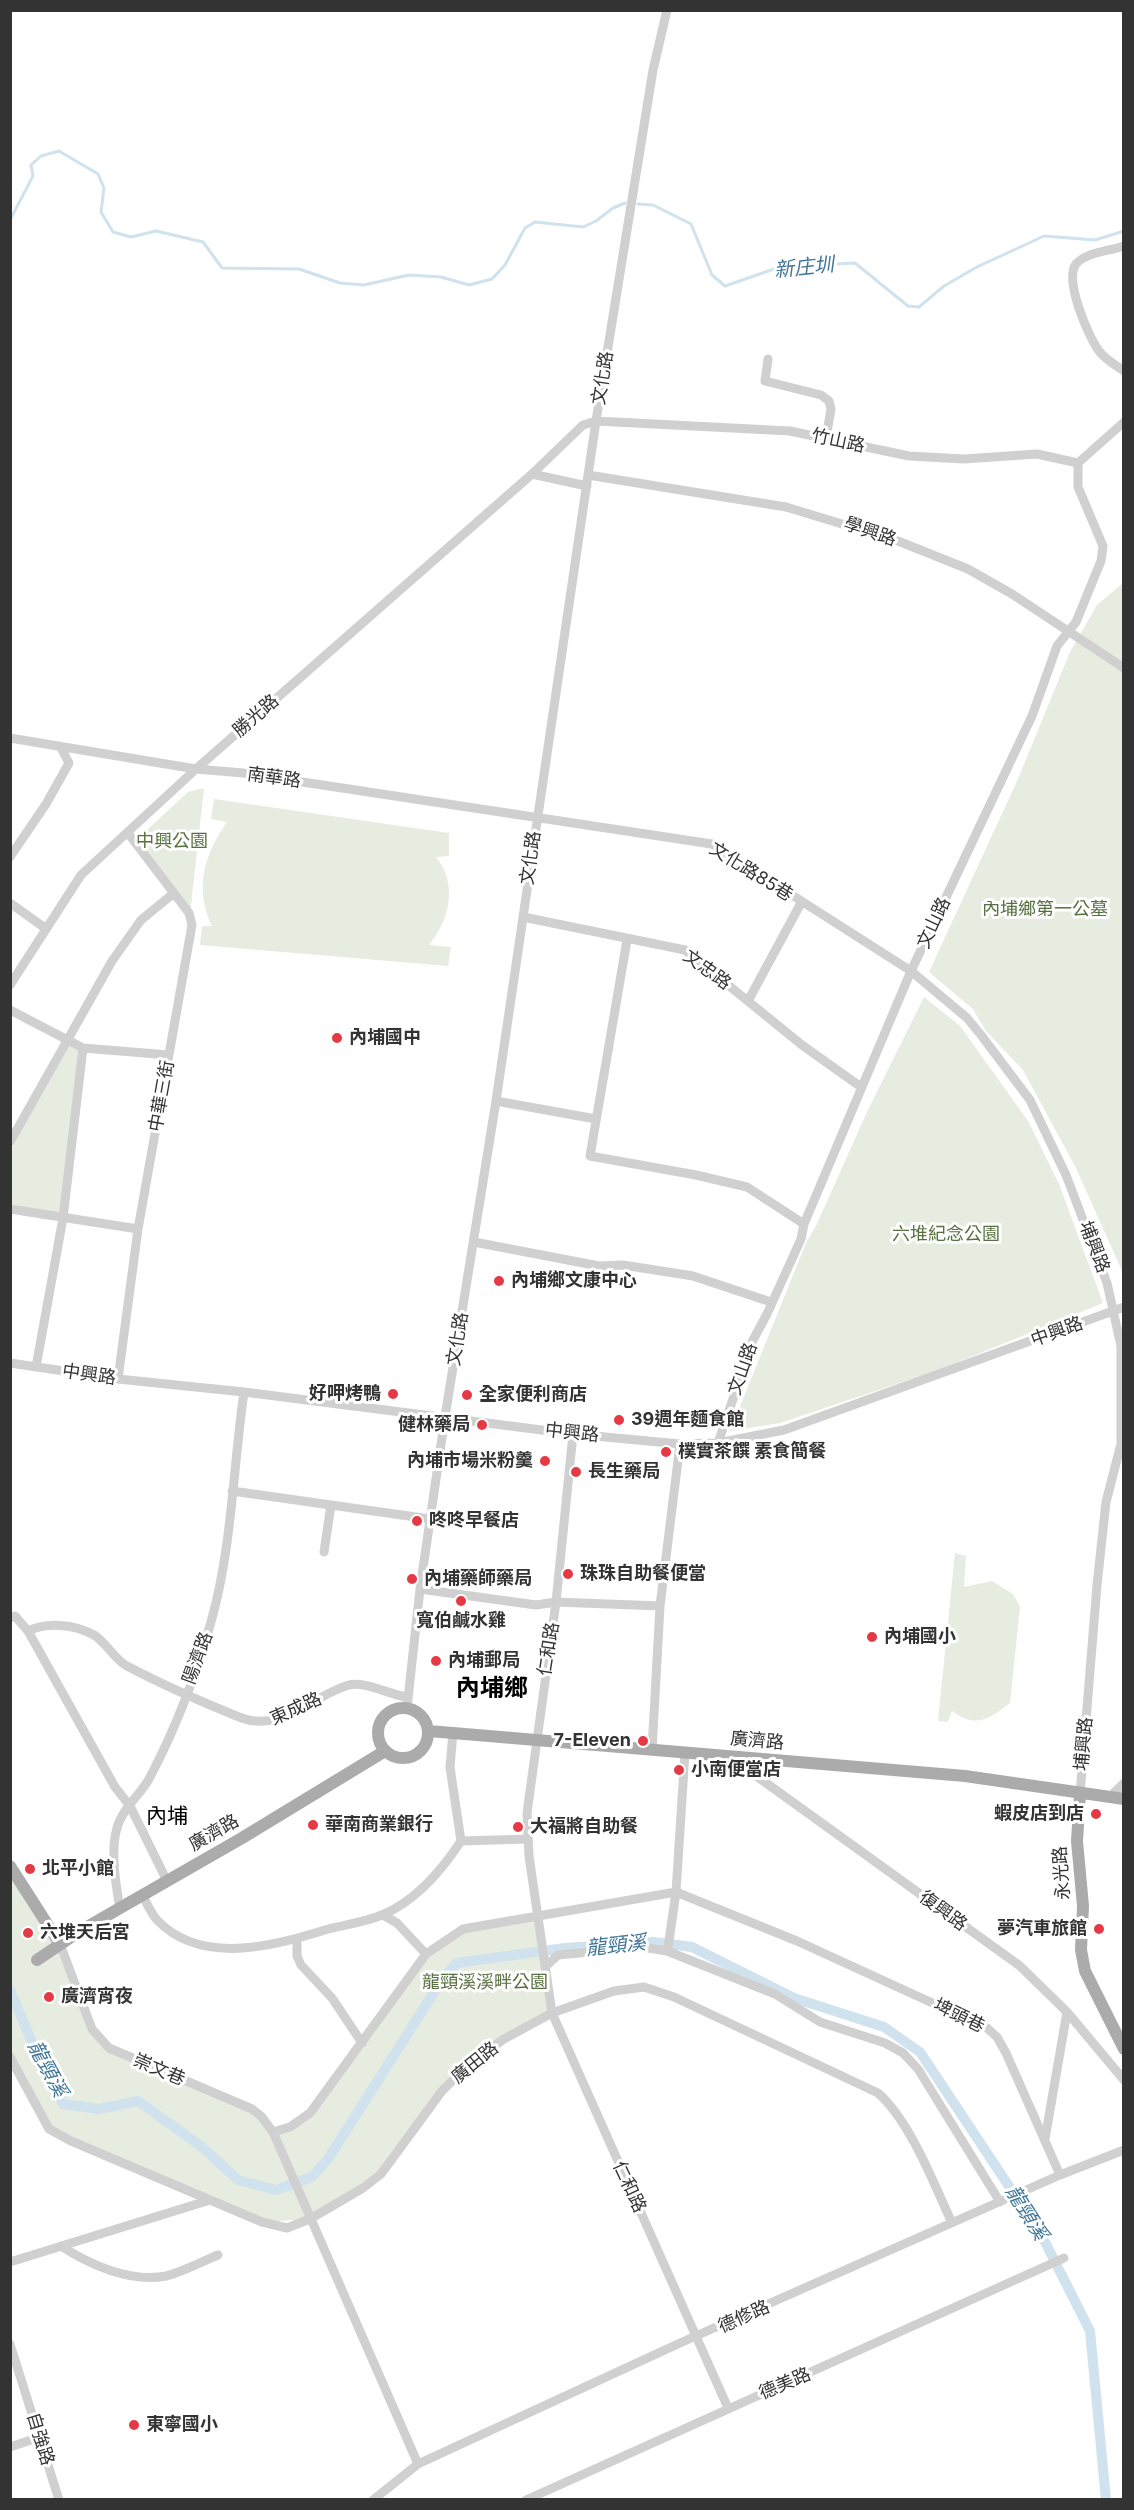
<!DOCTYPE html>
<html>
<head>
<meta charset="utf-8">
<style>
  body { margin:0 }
  #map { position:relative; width:1134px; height:2510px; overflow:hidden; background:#fff; font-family:Inter,sans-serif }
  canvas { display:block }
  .frame { position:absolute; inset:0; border:12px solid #333; pointer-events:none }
</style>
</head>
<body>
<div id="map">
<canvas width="1134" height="2510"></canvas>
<div class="frame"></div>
</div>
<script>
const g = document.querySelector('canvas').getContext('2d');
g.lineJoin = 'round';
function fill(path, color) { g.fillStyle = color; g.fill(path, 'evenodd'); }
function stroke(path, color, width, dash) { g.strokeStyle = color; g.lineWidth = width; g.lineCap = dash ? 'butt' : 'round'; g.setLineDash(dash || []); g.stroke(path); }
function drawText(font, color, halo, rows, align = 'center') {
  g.font = font + ' Inter,"Noto Sans TC",sans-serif'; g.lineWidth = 6; g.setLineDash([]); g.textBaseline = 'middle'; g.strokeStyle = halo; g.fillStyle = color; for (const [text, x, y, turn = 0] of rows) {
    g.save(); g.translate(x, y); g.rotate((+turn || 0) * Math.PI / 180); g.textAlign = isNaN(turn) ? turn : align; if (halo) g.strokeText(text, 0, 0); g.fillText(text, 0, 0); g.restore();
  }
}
const green = new Path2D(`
  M1123,583V1273L1076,1168L1023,1070L986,1031L973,1009L929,972L1018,779L1070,652L1097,605Z
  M204,788L190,914L137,839L188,792Z
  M214,799L449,833V856L436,857C458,884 450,919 429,945L451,947L448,966L200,945L202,926H212C194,888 204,855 227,822L211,819Z
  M924,997L960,1026L1028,1121L1059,1184L1103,1303L941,1369L780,1423L730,1431L806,1243L816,1226L866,1114Z
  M69,1046L80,1051L60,1213L11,1205L10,1151Z
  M955,1553L966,1556L964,1587L992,1581L1013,1594L1020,1607L1010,1703C989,1719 976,1729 952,1711L948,1722L938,1721Z
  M10,1865L62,1941L92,2029L109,2048L252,2109L273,2132L310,2113L426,1954L463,1929L538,1916L552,2013L504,2039L442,2091L381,2174L310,2219L262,2222L49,2129L11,2057Z`);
const stream = new Path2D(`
  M638,204L653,205L691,224L712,275L725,286L780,267L855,263L908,306L919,307L944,286L977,267L1044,236L1095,240L1124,231
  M10,220L33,176L31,165L41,156L59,151L98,174L104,188L101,212L113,232L131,237L156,231L203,242L222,268L299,269L340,283L364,285L409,275L441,277L469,285L492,279L505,265L525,228L535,222L583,227L596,221L613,208L625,203`);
const canal = new Path2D(`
  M10,1990L42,2066L63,2104L99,2109L138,2101L202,2147L238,2180L276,2190L312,2177L328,2159L443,1978L457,1963L565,1948L654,1942L692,1947L794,1998L884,2027L920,2052L1042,2236L1090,2331L1106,2500`);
const minor = new Path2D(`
  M1124,246C1110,251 1086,252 1076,264C1064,280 1088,336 1099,351C1105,359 1115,365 1124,371
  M768,359L765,381L821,395L829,401L831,409L826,438
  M532,474L587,486
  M588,475L786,507L898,541L968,569L1012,594L1124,668
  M10,738L196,769L243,773L712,844L911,971L967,1018L981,1035L1030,1100L1066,1175L1107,1283L1121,1346V1444L1106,1502L1097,1585L1080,1794
  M10,857L46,804L69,763L60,746
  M10,903L45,928
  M523,917L685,950L802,1045L861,1087
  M627,940L590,1156L696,1175L747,1187L804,1224
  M10,985L81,875L196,769L532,474L583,425L596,421L790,431L909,456L964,459L1037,454L1078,463
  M748,1001L801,903
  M10,1010L83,1048L169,1055
  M496,1101L596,1119
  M10,1142L112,961L141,920L174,893
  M10,1209L138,1229
  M474,1242L599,1266L623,1265L693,1276L771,1302
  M10,1363L118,1379L244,1392L573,1434L680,1444L718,1443L784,1430L1124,1307
  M36,1367L63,1218L83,1048
  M118,1379L138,1229L192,925L189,913L128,833
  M573,1434L556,1602L527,1813L529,1856L552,2013L728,2408
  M718,1443L753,1340L767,1314L801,1239L804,1224L911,971L1032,716L1057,646L1076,622L1101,561L1103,546L1078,487V463L1124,422
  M232,1491L430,1519
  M324,1552L331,1505
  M420,1589L536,1605L556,1602L660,1606
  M10,1618L15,1616L28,1631L115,1787L130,1806L167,1881
  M28,1631C47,1622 74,1624 94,1635C106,1642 114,1659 127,1666C163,1685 202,1702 239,1717C281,1734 311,1696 349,1685C366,1681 390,1695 407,1697
  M407,1708L420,1589L445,1417L496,1101L596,421L653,70L667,10
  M652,1750L660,1606L680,1444
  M752,1758L755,1775L1020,1966L1067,2012L1124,2080
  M1111,1796L1124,1783
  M461,1841L528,1839
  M143,1896C147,1904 151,1913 157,1920C201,1966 273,1946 325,1930C344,1925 365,1922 382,1915C416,1901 442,1870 461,1841L450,1767L453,1732
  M120,1909C116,1886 110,1851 117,1828C122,1809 140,1795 149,1779C175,1730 196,1675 211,1622C232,1548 233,1468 244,1392
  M383,1915L397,1923L426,1954
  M297,1939V1956L301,1965L332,1998L362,2043
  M60,1944L92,2029L109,2048L252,2109L261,2116L273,2132L418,2464
  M668,1948L676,1892L685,1753
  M545,1967L558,1955L642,1947L667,1951L775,1994L820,2022L885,2043L903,2053L918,2069L1000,2202
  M10,2057L49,2129L71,2141L262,2222L287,2228L310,2219L363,2188L381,2174L442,2091L470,2063L504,2039L552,2013L614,1991L644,1987L674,1997L878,2093C910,2121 934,2184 952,2223
  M273,2132L290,2127L310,2113L426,1954L463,1929L676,1892L797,1941L987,2028L997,2037L1006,2053L1060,2175
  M1045,2139L1067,2012
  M61,2246C90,2265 131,2283 166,2276C183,2272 201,2262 218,2255
  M10,2262L210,2200
  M10,2344L59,2500
  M10,2447L40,2437
  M373,2500L418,2464L680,2343L1060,2175L1124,2150
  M526,2500L1064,2258`);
const major = new Path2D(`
  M378 1733a25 25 0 1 1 50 0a25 25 0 1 1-50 0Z
  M429,1731L965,1776L1124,1799
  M1080,1794L1077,1841L1083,1906L1081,1950L1085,1971L1124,2049
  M10,1866L60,1944
  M37,1960L80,1931L242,1838L385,1751`);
const markers = [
  [337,1038,6,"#e63946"],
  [499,1281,6,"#e63946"],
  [393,1394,6,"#e63946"],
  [467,1395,6,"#e63946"],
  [619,1420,6,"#e63946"],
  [482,1425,6,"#e63946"],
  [666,1452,6,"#e63946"],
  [545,1461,6,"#e63946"],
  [576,1472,6,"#e63946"],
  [417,1521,6,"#e63946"],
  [568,1574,6,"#e63946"],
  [412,1579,6,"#e63946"],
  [461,1601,6,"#e63946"],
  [872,1637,6,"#e63946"],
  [436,1661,6,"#e63946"],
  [643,1741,6,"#e63946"],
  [679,1770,6,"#e63946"],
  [1096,1814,6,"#e63946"],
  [313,1825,6,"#e63946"],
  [518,1827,6,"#e63946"],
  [30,1869,6,"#e63946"],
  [1099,1929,6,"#e63946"],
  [28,1933,6,"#e63946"],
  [49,1997,6,"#e63946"],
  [134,2425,6,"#e63946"]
];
const streetNames = [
  ["文化路",603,378,-81],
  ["竹山路",838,441,12],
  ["學興路",870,532,19],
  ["勝光路",256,716,-41],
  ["南華路",274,778,8],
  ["文化路",531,858,-82],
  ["文化路85巷",751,872,32],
  ["文山路",934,923,-65],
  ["文忠路",707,970,36],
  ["中華三街",162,1096,-80],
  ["埔興路",1094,1247,69],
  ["中興路",1057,1332,-20],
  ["文化路",458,1339,-81],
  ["文山路",743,1369,-71],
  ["中興路",89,1375,8],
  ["中興路",572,1433,6],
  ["仁和路",549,1649,-81],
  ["陽濟路",198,1658,-70],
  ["東成路",296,1709,-24],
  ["廣濟路",757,1741,5],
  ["埔興路",1084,1744,-85],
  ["廣濟路",214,1833,-30],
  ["永光路",1062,1873,-94],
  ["復興路",943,1911,36],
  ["埤頭巷",959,2016,26],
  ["廣田路",475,2063,-39],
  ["崇文巷",159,2070,23],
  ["仁和路",629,2187,65],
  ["德修路",744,2317,-24],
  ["德美路",785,2384,-23],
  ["自強路",40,2439,73]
];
const parkNames = [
  ["中興公園",172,842],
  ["內埔鄉第一公墓",1045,910],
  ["六堆紀念公園",946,1235],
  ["龍頸溪溪畔公園",485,1983]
];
const poiNames = [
  ["內埔國中",349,1038],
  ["內埔鄉文康中心",511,1281],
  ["好呷烤鴨",381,1394,"right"],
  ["全家便利商店",479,1395],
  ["39週年麵食館",631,1420],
  ["健林藥局",470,1425,"right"],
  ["樸實茶饌 素食簡餐",678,1452],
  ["內埔市場米粉羹",533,1461,"right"],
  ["長生藥局",588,1472],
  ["咚咚早餐店",429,1521],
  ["珠珠自助餐便當",580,1574],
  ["內埔藥師藥局",424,1579],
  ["寬伯鹹水雞",461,1621,"center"],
  ["內埔國小",884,1637],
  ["內埔郵局",448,1661],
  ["7-Eleven",631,1741,"right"],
  ["小南便當店",691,1770],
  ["蝦皮店到店",1084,1814,"right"],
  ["華南商業銀行",325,1825],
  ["大福將自助餐",530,1827],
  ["北平小館",42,1869],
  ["夢汽車旅館",1087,1929,"right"],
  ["六堆天后宮",40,1933],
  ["廣濟宵夜",61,1997],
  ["東寧國小",146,2425]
];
const waterNames = [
  ["新庄圳",804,268,-6],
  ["龍頸溪",616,1946,-6],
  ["龍頸溪",47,2069,62],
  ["龍頸溪",1026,2213,58]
];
const quarterNames = [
  ["內埔",167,1817]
];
const districtNames = [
  ["內埔鄉",492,1689]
];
fill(green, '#e6ecdf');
stroke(stream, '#cfe2ee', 3);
stroke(canal, '#cfe2ee', 10);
stroke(minor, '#d0d0d0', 9);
stroke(major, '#ababab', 12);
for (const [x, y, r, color] of markers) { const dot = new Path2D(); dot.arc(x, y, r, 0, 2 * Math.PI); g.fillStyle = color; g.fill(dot); stroke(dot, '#fff', 2); }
drawText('18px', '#333', '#fff', streetNames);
drawText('18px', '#56703f', '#fff', parkNames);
drawText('bold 18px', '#333', '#fff', poiNames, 'left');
drawText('italic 20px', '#3f7597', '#fff', waterNames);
drawText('21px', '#000', '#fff', quarterNames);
drawText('bold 24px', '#000', '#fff', districtNames);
</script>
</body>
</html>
